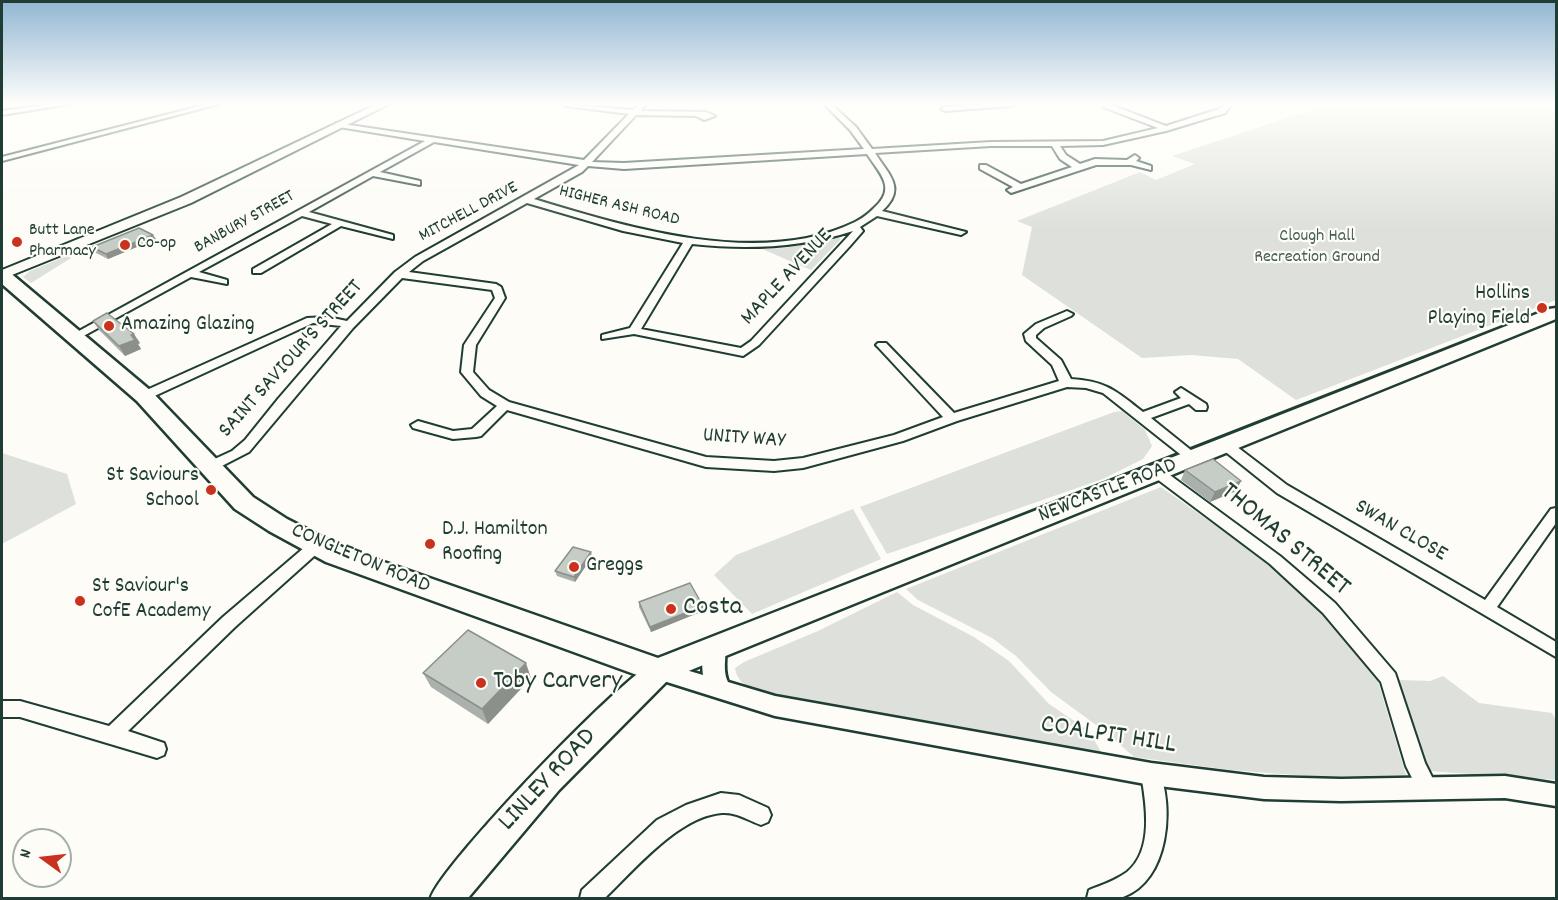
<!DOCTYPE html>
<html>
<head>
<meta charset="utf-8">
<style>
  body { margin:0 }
  #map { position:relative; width:1558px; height:900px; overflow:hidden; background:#fdfcf7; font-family:Dekko,sans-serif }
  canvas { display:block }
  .frame { position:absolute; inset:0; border:3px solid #1f3d34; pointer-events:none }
  .north { position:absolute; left:12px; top:828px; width:60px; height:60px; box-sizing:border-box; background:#fdfcf7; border:2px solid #a4b0a9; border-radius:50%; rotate:285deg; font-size:16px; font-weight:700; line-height:24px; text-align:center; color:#1f3d34 }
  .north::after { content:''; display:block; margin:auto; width:21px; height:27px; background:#c8321e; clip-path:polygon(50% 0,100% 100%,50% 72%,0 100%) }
</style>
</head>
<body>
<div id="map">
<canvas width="1558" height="900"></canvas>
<div class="frame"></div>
<div class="north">N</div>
</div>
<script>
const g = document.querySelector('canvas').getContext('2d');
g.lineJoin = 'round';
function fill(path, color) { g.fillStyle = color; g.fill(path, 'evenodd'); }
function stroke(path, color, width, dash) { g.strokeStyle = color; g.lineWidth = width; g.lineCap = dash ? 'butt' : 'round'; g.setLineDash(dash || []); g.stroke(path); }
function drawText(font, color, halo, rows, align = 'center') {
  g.font = font + ' Dekko,sans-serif'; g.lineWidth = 4.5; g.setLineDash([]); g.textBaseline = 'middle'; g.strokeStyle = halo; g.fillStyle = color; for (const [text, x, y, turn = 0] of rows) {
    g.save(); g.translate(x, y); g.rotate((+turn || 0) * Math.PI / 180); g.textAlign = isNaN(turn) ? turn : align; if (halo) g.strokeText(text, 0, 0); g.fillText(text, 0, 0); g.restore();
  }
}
const green = new Path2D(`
  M1330,104H1556V300L1296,400L1238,359L1191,355L1142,358L1022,275L1032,227L1017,221L1140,172L1156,180L1195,164L1172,156Z
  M838,237L841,239L811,270L762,249L786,248Z
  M67,256L71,258L31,283L23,277L30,271Z
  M1122,411L1145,430L1152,446L1143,459L1103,479L887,554L860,507L1114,412Z
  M2,453L67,474L76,504L2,544Z
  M1161,487L1249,549L1302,592L1345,637L1377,678L1406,775L1320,777L1230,770L1134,757L1107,733L1051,692L1016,656L992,638L918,600L906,589Z
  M853,509L881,559L752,614L714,575L736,555Z
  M897,592L913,605L974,637L1009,661L1049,704L1089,731L1104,757L789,699C769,693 738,692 735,668L744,662L818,631Z
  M1443,676L1479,703L1552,713L1556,720V780L1428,771L1399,680L1430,681Z`);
const minor = new Path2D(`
  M53,104H69L2,115V111Z
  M208,104H219L2,161V157Z
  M563,104L633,110L639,104H646L641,111L706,112L715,116L704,120L696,116L636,115L592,162L624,163L864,149L850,130L824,104H831L856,127L872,149L991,142L1103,141L1158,128L1103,107V104H1109L1166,126L1219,109L1225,104H1232L1225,113L1166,131L1103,145L1060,146L1066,155L1080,164L1095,159L1127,160L1135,155L1139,158L1136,161L1151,166V170L1131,165H1096L1011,193L1007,190L1013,187L980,169V165H986L1021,184L1072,167L1060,159L1052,146H991L875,153C889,175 907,189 882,211L966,232L961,235L877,216L860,227L863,231L850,246L759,345L743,356L634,334L602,339V335L630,328L683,243L623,231L527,203L423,261L409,272L496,284L501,287L505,298L476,345L473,372L489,390L509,402L706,457L774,461L803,458L894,435L943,417L878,347L876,345L878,343H886L954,413L1059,381L1052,365L1026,341L1024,334L1036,324L1067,311L1073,314L1071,316L1044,328L1036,335V338L1061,360L1071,379C1106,381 1116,391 1143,412L1181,398L1175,392L1181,388L1206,404L1207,407L1206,410H1196L1189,404L1151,418L1202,459L1200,462H1190L1103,393L1086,388L1067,387L957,421L903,441L803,468L774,471L706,467L507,410L481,436L476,437L453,439L413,428L411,425L418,421L453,431L472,429L497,406L481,396L461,372L464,345L495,298L492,290L402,278L353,328L249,452L216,469H206L204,466L206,463L232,451L245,440L278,399L341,326L313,323L148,399H140L138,396L140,393L307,318L328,317L347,321L395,272L415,257L579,165L434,142L380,172L420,181V185L373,176L309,212L393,235V239L341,226L261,273H253V269L332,224L302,216L199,272L227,280V284L191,277L78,339L74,340L68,337L425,141L339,127L335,125L336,123L584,160L629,114L566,106ZM867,154C880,174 897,188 874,208C868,214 863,218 855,222C760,268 629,228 534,199L582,172L588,166L624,169ZM853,231L751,341L741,348L641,329L692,244C746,250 801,248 853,231Z
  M988,104H1015L1011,106L945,111L941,109L945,107Z
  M1227,442L1232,443L1287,485L1485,600L1551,509L1556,508V523L1497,607L1556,642V657L1277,493L1222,449L1220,446Z
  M1158,468L1163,470L1280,556L1335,603L1395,673L1425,763L1437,787L1434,794L1427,796L1420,794L1406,766L1381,682L1323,613L1270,564L1153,476L1151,473L1153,470Z
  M317,539L322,541L325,545L322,549L235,627L128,731L164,743L166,749L164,755L157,758L20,717H2V701H20L109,726L223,617L312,541Z
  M1151,765L1158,768C1175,806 1169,881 1123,897C1113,900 1098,898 1087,898L1089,890C1102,885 1116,880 1127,872C1154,850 1146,804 1141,774L1144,768Z
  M721,793L739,795L768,808L771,815L768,822L761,825C748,820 736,812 722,813C679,816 634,870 605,898H580L582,890L657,820L686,805Z`);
const tertiary = new Path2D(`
  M716,639L723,642C729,653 721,667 728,682L775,696L1151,763L1264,777L1341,779L1505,776L1556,784V806L1505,798L1341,801L1264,799L1151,785L775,716L651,677L648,671L651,665L659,662L703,675C701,663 703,653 709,642Z`);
const secondary = new Path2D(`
  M377,104H389L191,203L2,279V270L181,197Z`);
const primary = new Path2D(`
  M659,659L669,663L673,671L669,679L559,790L468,898H431C441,865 627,671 659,659Z`);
const trunk = new Path2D(`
  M2,270L8,271L151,391L253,497L287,519L344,548L658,658C955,541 1253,427 1549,309L1556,308V319L659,683L326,562L269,531L235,509L137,401L2,284Z`);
const wall = new Path2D(`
  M156,239L108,259L94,252L92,247Z
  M93,321L140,343L138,344L141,349L125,356L99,330Z
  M1185,470L1236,491L1210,502L1181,480Z
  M592,557L575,582L557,576L555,571Z
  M639,602L703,611L651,632L639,607Z
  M423,673L531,678L488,724L431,687Z`);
const shadedWall = new Path2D(`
  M153,235L156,239L108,259L106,254Z
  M134,334L140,343L138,344L141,349L125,356L119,346L131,335Z
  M1241,481L1236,491L1210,502L1215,492Z
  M591,552L592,557L575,582L574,577Z
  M703,606V611L651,632L650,627Z
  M526,663L531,678L488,724L482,709Z`);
const building = new Path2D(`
  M139,228L153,235L106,254L92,247Z
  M107,313L134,334L131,335L135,340L119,346L93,321Z
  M1213,459L1241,481L1215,492L1185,470Z
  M573,547L591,552L574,577L555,571Z
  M690,583L703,606L650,627L639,602Z
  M468,630L526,663L482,709L423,673Z`);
const markers = [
  [17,242,6,"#c8321e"],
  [125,245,6,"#c8321e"],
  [1542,308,6,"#c8321e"],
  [109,326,6,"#c8321e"],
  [211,490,6,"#c8321e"],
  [430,544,6,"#c8321e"],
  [574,567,6,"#c8321e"],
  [80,601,6,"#c8321e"],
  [671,609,6,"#c8321e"],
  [481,683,6,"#c8321e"]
];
const farStreetnames = [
  ["HIGHER ASH ROAD",619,207,14],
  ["MITCHELL DRIVE",469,213,-28],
  ["BANBURY STREET",245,223,-29]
];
const farPoinames = [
  ["Butt Lane",29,232],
  ["Pharmacy",29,253],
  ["Co-op",137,245]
];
const farParknames = [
  ["Clough Hall",1317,238],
  ["Recreation Ground",1317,259]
];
const streetNames = [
  ["MAPLE AVENUE",788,278,-47],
  ["SAINT SAVIOUR'S STREET",292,360,-48],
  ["UNITY WAY",744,440,4],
  ["NEWCASTLE ROAD",1108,492,-21],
  ["SWAN CLOSE",1400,532,30],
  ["CONGLETON ROAD",360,560,23]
];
const poiNames = [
  ["Hollins",1530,295,"right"],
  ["Playing Field",1530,320,"right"],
  ["Amazing Glazing",121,326],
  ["St Saviours",199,477,"right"],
  ["School",199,502,"right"],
  ["D.J. Hamilton",442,531],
  ["Roofing",442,556],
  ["Greggs",586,567],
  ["St Saviour's",92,588],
  ["CofE Academy",92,613]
];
const nearStreetnames = [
  ["THOMAS STREET",1284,541,40],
  ["COALPIT HILL",1108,737,9],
  ["LINLEY ROAD",549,781,-47]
];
const nearPoinames = [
  ["Costa",683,609],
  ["Toby Carvery",493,683]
];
fill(green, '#dde0db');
stroke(minor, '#1f3d34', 4);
stroke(tertiary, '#1f3d34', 5);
stroke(secondary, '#1f3d34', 4);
stroke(primary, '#1f3d34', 5);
stroke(trunk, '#1f3d34', 5);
fill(minor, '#fdfcf7');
fill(tertiary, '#fdfcf7');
fill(secondary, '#fdfcf7');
fill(primary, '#fdfcf7');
fill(trunk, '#fdfcf7');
fill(wall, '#aab0ab');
fill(shadedWall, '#8b908b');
fill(building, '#c6cdc7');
stroke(building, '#8b908b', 1.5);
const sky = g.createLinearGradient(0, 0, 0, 230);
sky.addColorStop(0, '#91b6d2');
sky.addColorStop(0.45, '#fefefb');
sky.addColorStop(1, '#fefefb00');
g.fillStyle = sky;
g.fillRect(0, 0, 1558, 230);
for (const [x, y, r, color] of markers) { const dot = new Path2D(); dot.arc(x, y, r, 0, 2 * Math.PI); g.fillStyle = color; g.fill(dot); stroke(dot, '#fdfcf7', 2); }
drawText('18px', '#1f3d34', '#fdfcf7', farStreetnames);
drawText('18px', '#1f3d34', '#fdfcf7', farPoinames, 'left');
drawText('18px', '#455e55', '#fdfcf7', farParknames);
drawText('22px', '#1f3d34', '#fdfcf7', streetNames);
drawText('22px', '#1f3d34', '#fdfcf7', poiNames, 'left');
drawText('27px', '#1f3d34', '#fdfcf7', nearStreetnames);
drawText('27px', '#1f3d34', '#fdfcf7', nearPoinames, 'left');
</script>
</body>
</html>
